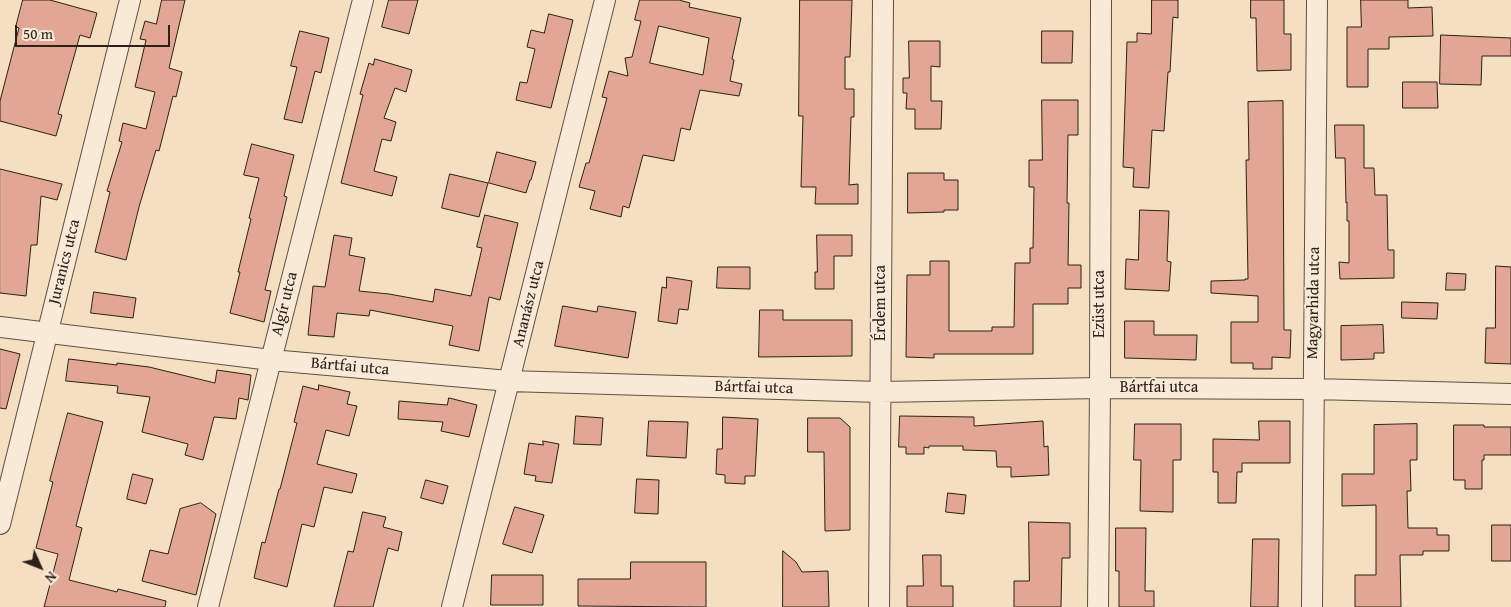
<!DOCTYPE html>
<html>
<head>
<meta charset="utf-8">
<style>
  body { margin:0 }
  #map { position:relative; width:1511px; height:607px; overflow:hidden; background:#f5dfc1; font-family:"Gentium Book Plus",serif }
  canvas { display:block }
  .north { position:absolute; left:15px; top:542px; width:50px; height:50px; -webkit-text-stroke:4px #f8ead7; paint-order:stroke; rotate:134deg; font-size:14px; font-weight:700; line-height:20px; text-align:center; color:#2c2019 }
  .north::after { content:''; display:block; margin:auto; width:18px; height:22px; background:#2c2019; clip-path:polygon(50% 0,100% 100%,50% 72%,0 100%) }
  .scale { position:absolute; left:15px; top:25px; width:155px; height:22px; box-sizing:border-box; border:2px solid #2c2019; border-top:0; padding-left:6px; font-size:15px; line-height:18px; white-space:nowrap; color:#2c2019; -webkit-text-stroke:4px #f8ead7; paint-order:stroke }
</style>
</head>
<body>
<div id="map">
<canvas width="1511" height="607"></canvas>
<div class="north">N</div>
<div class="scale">50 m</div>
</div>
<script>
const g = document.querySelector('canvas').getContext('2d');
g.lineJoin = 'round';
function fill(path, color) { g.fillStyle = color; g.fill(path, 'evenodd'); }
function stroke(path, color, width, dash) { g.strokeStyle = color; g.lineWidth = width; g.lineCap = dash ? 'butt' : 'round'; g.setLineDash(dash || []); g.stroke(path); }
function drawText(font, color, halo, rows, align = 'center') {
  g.font = font + ' "Gentium Book Plus",serif'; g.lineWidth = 4; g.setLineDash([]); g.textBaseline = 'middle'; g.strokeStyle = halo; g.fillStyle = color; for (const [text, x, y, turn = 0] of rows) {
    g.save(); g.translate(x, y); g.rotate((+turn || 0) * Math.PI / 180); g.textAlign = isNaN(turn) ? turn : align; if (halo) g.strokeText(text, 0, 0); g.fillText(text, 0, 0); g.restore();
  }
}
const building = new Path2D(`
  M23,0H50L97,13L90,38L80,35L58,114L62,115L56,136L0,121V101L19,28L16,27Z
  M162,0H185L169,68L182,72L176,97L173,96L159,151L156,150L139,207L126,260L95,252L110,192L107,191L122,142L119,141L123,123L146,129L155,92L135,87L146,40L140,39L145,21L156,24Z
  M389,0H418L409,34L382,27Z
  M640,0H679L690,3L689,7L741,18L732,59L734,60L730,81L742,84L739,96L700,90L690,130L681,128L674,161L643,155L629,208L623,206L621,217L590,209L595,191L579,187L586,163H589L607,98L602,97L609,71L628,76L625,58L632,57L641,21L635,20ZM659,26L709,38L703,75L650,63Z
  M800,0H852L850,57H845V89H854V117H851L849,185L858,184V204H815L816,187H801L803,116H799Z
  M1152,0H1178V18L1173,17L1170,72H1168L1164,131L1152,130L1149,188L1133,187L1134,168L1123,167L1127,42H1137V33L1151,34Z
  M1251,0H1284V34H1291V70L1257,71L1256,18H1251Z
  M1361,0H1408V8L1432,7L1433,36L1389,37V49H1368V87H1347V27H1361Z
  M549,14L573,20L551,108L516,100L520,82L527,83L535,49L527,47L531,30L544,33Z
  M300,31L329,38L321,73L315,71L302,123L284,119L297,67L291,66Z
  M1042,31H1073L1072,63H1042Z
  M1441,35L1511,38V56H1482L1481,85L1440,84Z
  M909,41H940V67L931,66V101H942L941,129H915V109H906L907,93H903V78H909Z
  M375,59L412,70L406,92L395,88L384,118L396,122L391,141L382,139L374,171L397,177L392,196L341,183L363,95L360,94L369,63L373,65Z
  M1403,82H1437L1438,108H1403Z
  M1042,100H1078V135H1068L1067,203H1069L1068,265H1081V288H1068V304H1033V354H934V358L906,357L907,275H930V261H949V331H992V327H1014L1015,263H1030V248H1033L1034,187H1029V160H1042Z
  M1283,101L1284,330H1291L1290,358L1272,357V369H1253V363H1231V322H1258V296L1211,293V281L1245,280V279H1248L1246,160H1249L1248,102Z
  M1335,125H1364V168H1374L1375,195H1387L1388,250H1394V278L1340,279L1339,262L1349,263V221H1347V202L1346,203L1345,158H1336Z
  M252,144L294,155L284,196L287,197L265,290L271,291L264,322L230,313L240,272H238L251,219L249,218L259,178L244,175Z
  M497,152L536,162L531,180H530L526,193L489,183Z
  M0,169L62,184L57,200L41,196L37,245H31L26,296L0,293Z
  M908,173H944V180H958V210H944V212L908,213Z
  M450,174L488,183L479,217L442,208Z
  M1140,210L1169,211L1167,261L1171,262L1169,291L1125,289L1126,259L1138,260Z
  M485,215L518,223L500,300L489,297L479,351L449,345L453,326L370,310L369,316L337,313L334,337L308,335L313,286L325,287L334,235L352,238L349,255L365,258L359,291L389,294L433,302L435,289L471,296L482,248L477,247Z
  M817,235H852V256H834V289H815V272H817Z
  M1496,266L1511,267V364L1485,363L1486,328H1495Z
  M718,267H750V289L717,288Z
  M1447,273L1466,274L1465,290H1446Z
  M667,277L692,281L688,310L679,309L677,324L658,321L662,287L666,288Z
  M94,292L136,298L133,318L91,313Z
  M1402,302L1438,303L1437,319L1402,318Z
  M563,306L597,312L598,306L636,312L628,358L555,346Z
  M760,310H783V320H852V356L759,357Z
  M1125,321H1154V335H1197L1196,360L1125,358Z
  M1383,325L1384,353H1374V359L1341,360V326Z
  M0,349L20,354L6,409L0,408Z
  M69,359L117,365V363L149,367L215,383L217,370L251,375L248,400L239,398L236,419L214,417L203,460L185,455L188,444L142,432L150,397L117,393L118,386L66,381Z
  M319,385L350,392L347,404L357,406L349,436L326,430L317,464L357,474L352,493L324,487L314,527L302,524L287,587L254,578L262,542L265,543L279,489H280L297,423L294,422L303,386L318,390Z
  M449,398L477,405L469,437L441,431L443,422L398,419L399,401L447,405Z
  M68,413L103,422L76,526L82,528L69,580L117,592L118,589L166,601L165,607H44L58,554L36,548L53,482L50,481Z
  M576,416L603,418L601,445L574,444Z
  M900,416L974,417V426L1043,421L1044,447L1048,446L1049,475L1011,477V467H997L996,451L963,450V446H929V448L924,447V454H906V447H899Z
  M723,417L758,419L755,476H745V484L725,483V475L716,474L717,449H722Z
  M808,418H840L850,427V530L825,531L824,452H808Z
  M649,421L688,422L686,458L647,456Z
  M1259,421H1290V463H1242V472H1237L1236,503H1218V472H1213V439L1259,440Z
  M1135,424H1181V460H1173V512L1140,511L1141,460H1134Z
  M1417,424V460H1410L1411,491H1407L1408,528H1437V535H1449V551H1423V555H1400L1401,607H1355V575H1376V505L1342,506V474H1374V425Z
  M1454,425H1484V427H1511V455H1484V460H1482V489H1465V480H1454Z
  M543,441L559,444L552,483L535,481L536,476L524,474L529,443L543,445Z
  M133,474L153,479L146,504L127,499Z
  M637,479L659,480L658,514L635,513Z
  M426,480L448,486L443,504L421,498Z
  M948,493L966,495L964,514L946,512Z
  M201,503L216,514L196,595L142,581L150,550L168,554L180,509Z
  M515,507L544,515L532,553L503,544Z
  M363,512L386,517L383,527L402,532L398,551L388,548L373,607H334L348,551L353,552Z
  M1029,522L1070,523V558H1062L1061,607H1014V581H1029Z
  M1492,525H1511V561H1492Z
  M1116,528H1146L1145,591H1154V607H1119V571H1116Z
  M1253,539H1279L1278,607H1251Z
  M783,551L796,562L802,572L828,571L829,607H783Z
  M923,555H941V586H953V607H907V586H923Z
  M631,562H706V607L578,606V579H630Z
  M492,575H543V605H491Z`);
const minor = new Path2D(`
  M0,327L271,360L509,381L880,392L1100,388L1313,389L1511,394
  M0,524L130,0
  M208,607L363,0
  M452,607L605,0
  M879,607L883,0
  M1098,607L1100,388L1101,0
  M1312,607L1317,0`);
const streetNames = [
  ["Juranics utca",65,262,-76],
  ["Érdem utca",881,303,-90],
  ["Magyarhida utca",1314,303,-89],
  ["Algír utca",285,304,-76],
  ["Ananász utca",529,304,-76],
  ["Ezüst utca",1100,304,-90],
  ["Bártfai utca",350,367,5],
  ["Bártfai utca",754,388,2],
  ["Bártfai utca",1159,388]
];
fill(building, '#e2a694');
stroke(building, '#2c2019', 1);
stroke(minor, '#5e5043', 22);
stroke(minor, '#f8ead7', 20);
drawText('16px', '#2c2019', '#f8ead7', streetNames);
</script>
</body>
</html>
